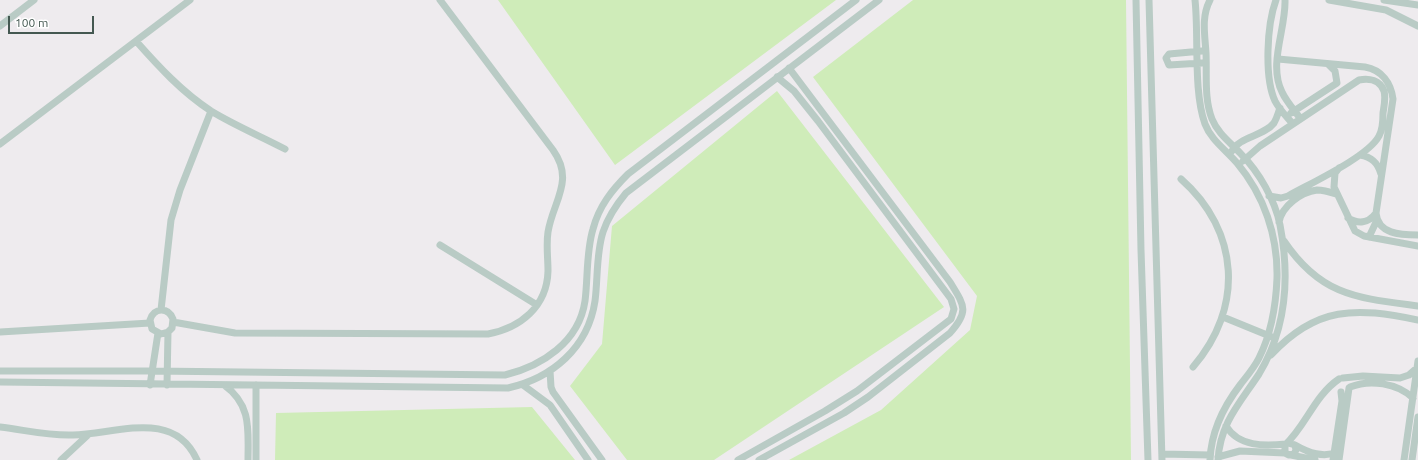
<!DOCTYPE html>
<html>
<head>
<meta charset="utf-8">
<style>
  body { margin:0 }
  #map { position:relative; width:1418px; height:460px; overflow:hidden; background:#eeebee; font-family:Ubuntu,sans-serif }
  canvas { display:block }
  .scale { position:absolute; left:8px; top:16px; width:86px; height:18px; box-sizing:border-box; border:2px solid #445851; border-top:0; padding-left:5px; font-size:12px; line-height:14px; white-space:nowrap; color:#445851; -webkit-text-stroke:3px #fff; paint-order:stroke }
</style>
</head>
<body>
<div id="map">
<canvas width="1418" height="460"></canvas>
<div class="scale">100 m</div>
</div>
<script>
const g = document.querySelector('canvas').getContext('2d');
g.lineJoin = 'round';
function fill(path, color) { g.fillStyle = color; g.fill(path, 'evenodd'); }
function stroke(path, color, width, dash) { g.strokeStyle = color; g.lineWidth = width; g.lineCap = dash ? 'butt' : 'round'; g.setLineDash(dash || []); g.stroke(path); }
const green = new Path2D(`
  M498,0H836L615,165Z
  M913,0H1126L1131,460H789L881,410L970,330L977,296L813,77Z
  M777,91L944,307L714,460H627L570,386L602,344L612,226Z
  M532,407L575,460H275L276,413Z`);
const street = new Path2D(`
  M1136,0L1141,250L1148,460
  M1149,0L1162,460
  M1195,0C1199,36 1193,91 1205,124C1211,140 1226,150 1237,163C1264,195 1278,236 1277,278C1276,304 1271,334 1259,358C1254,368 1247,376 1240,385C1224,406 1211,433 1210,460
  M1210,0C1201,17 1205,35 1206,53C1207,75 1204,99 1212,119C1218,134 1231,143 1241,154C1259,172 1275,200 1280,225C1290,277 1287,328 1259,374C1240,403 1220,423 1218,460
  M1276,0C1267,24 1264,77 1275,101C1279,109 1286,116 1292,123
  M1285,0C1286,29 1268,64 1282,92C1286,101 1294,110 1300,118
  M1329,0L1386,10L1418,26
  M1384,0L1418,5
  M0,26L34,0
  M136,41C159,67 182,92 211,111C234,125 260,136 285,149
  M1202,51L1169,54L1166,58L1169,65L1202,63
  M1278,59L1365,67C1382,70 1391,83 1393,99L1376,213C1378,234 1400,235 1418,235
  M1291,113L1337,83L1335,71L1328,64
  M0,144L190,0
  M1232,151C1239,137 1264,136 1274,123C1277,118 1278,113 1280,108
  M1360,155C1372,157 1378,163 1381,174
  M1243,161L1260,146L1359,80C1369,78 1380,80 1384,91C1386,98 1384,106 1383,113C1383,120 1383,129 1379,136C1368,157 1309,184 1288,196L1281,198L1269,196
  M1339,168L1335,173L1334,187L1355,231L1364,236L1418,246
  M1181,179C1240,231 1244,308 1193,367
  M1348,218C1358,224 1368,224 1376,213
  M1279,222C1282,206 1301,192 1317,190C1324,190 1330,192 1336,194
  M1369,237L1377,220
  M1284,241C1321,296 1357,298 1418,306
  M440,245L537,305
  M161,310L171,220L180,190L211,111
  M1223,317L1272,337
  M173,322L235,333L488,334C520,328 547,307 548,271C548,258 546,245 548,232C553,201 575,181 553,150L440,0
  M0,332L150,323
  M1271,355C1316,306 1356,307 1418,320
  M0,371H153L505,375C542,366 579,342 585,301C588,278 586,252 593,229C599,206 612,190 628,174L856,0
  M550,371L551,387L553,392L602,460
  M1343,378L1363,376L1400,378L1409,375L1417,368
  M0,382L508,388C552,378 588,348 595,301C598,278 596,254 603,232C608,217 616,205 626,193L879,0
  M150,385L158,333
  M167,385L168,332L172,328L173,319C168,307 154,307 150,320L152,329L161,334L168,332
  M224,385C252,405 248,430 248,460
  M523,385L550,405L588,460
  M1350,387C1370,379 1397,383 1413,398
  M1226,426C1239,447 1264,446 1286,444
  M0,427C25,430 48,436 73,435C116,434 174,408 197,460
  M1288,443L1295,445L1296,450L1294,454L1289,455L1285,453V445C1306,426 1314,396 1339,379
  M1295,445C1309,453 1323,458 1338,452
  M1162,454L1210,455
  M1291,455L1315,460
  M1218,457L1240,451L1285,453
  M61,460L89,434
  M256,460V385
  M738,460L825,411L857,391L951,319L954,309L951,299L818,121L794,91L777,77
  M759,460L844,413L868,397L950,333C970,311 964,305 950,282L789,68
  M1333,460L1342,401L1341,392
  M1339,460L1349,388
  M1404,460L1418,361
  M1412,460L1418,417`);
fill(green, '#cfecb9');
stroke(street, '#b9cbc5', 7);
</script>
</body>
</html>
